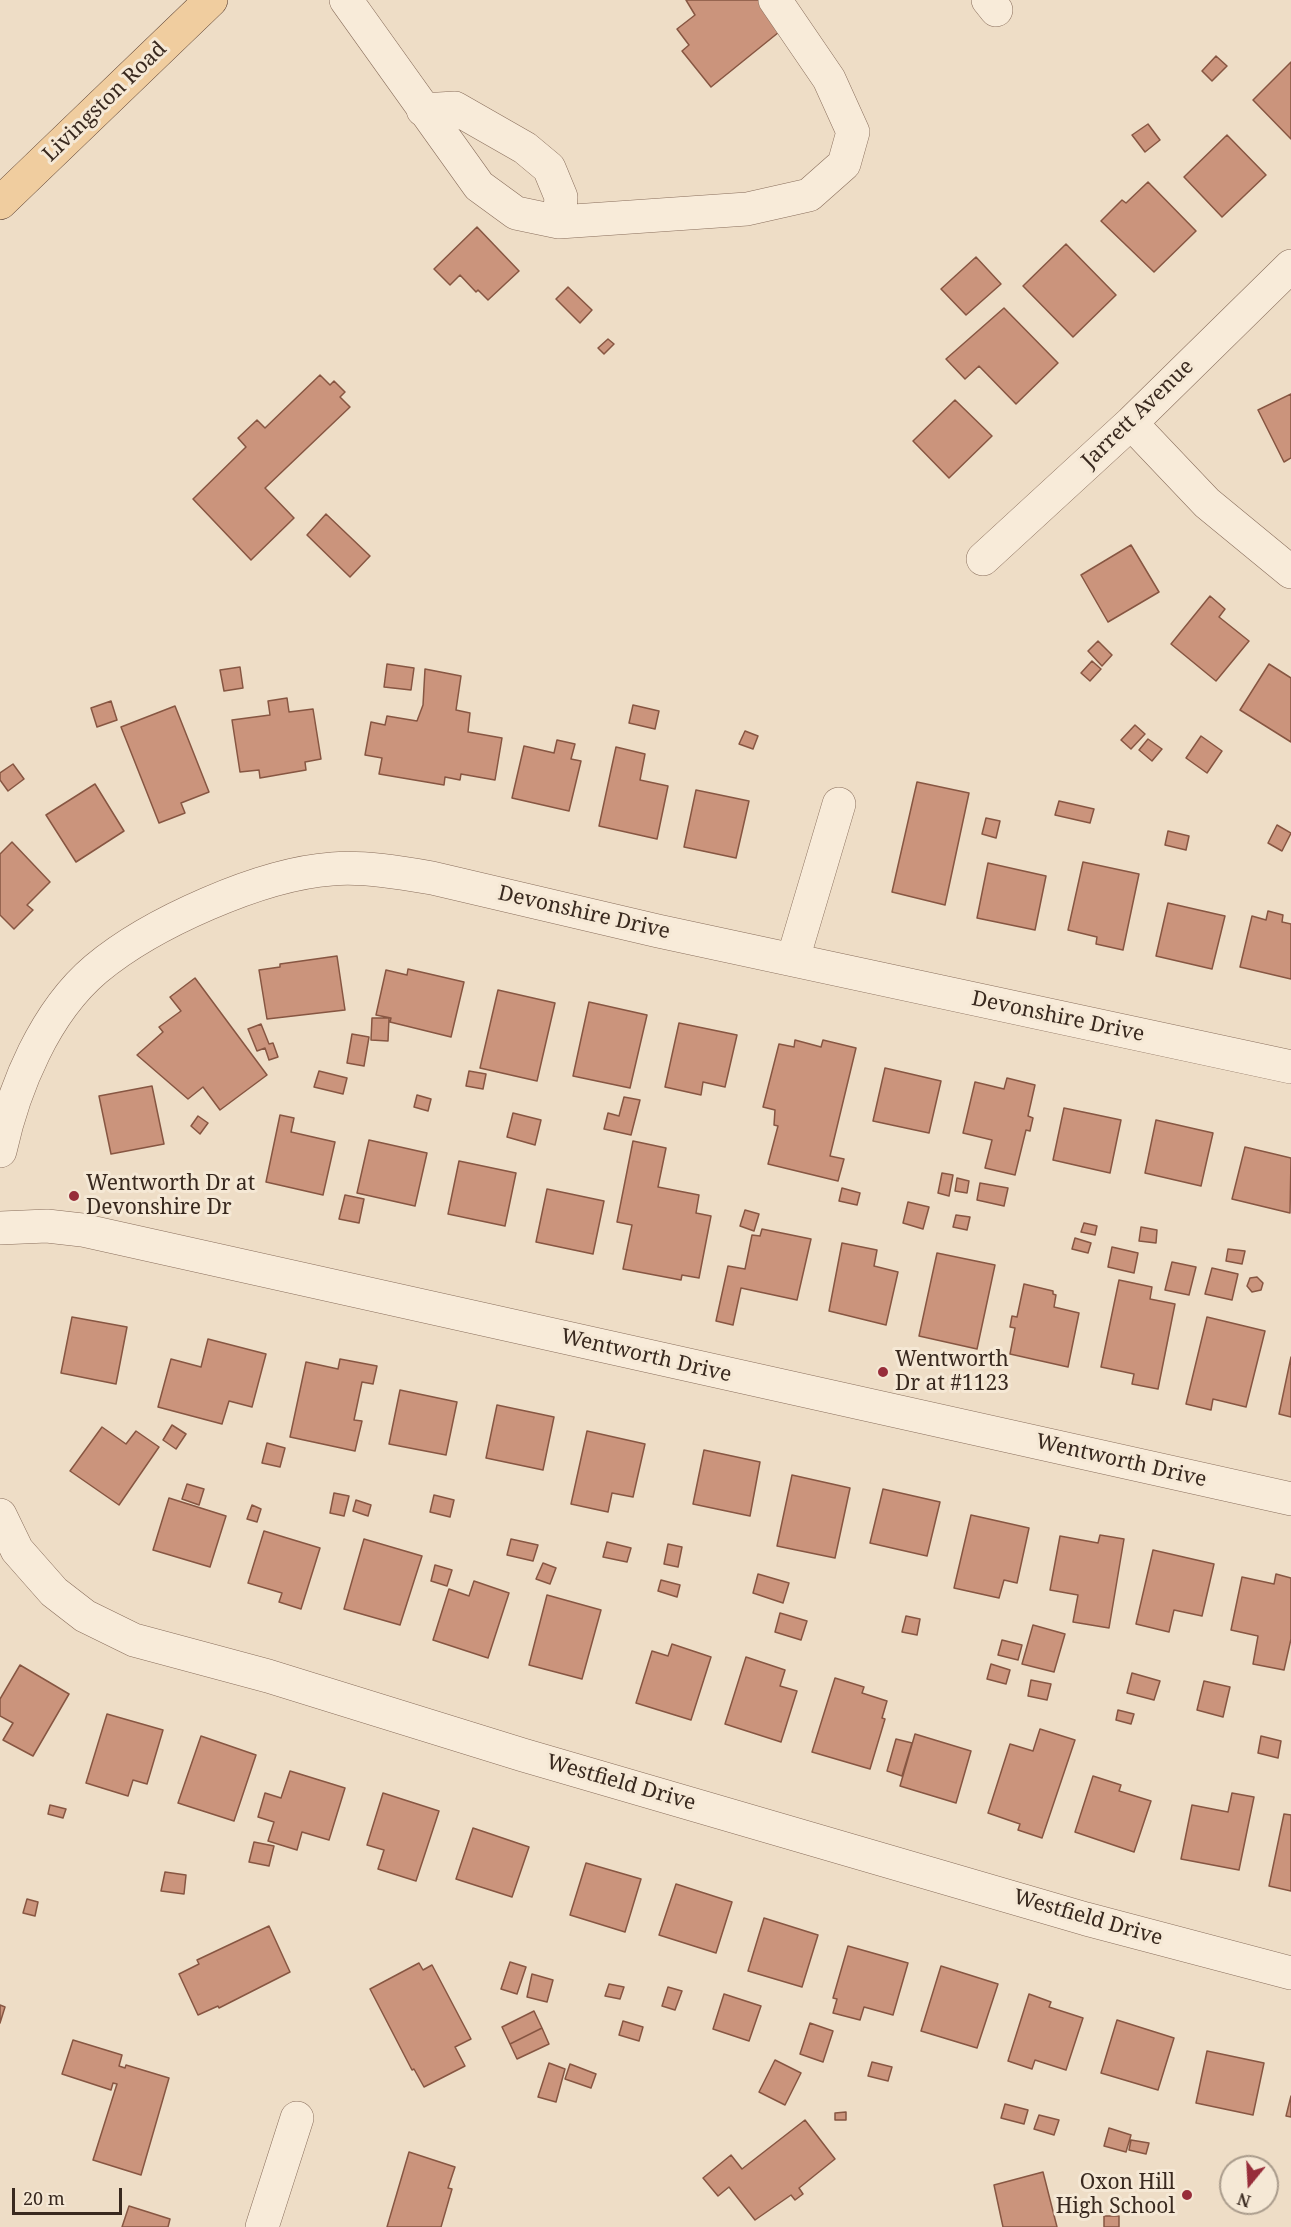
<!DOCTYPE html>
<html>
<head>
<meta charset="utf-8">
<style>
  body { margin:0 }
  #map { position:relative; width:1291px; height:2227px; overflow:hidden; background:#eeddc6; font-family:"Noto Serif",serif }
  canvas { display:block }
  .north { position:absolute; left:1219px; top:2155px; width:60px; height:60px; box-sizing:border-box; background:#f5e8d5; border:2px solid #aa9c8c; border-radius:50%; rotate:198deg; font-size:16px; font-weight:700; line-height:24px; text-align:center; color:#39291f }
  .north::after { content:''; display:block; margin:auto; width:21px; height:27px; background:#972d3a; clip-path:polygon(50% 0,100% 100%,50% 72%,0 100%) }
  .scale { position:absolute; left:12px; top:2188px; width:110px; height:27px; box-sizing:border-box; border:3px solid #39291f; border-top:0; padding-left:8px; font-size:18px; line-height:21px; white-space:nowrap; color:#39291f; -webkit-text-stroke:4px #f5e8d5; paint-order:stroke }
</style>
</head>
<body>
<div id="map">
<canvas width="1291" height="2227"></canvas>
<div class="north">N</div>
<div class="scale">20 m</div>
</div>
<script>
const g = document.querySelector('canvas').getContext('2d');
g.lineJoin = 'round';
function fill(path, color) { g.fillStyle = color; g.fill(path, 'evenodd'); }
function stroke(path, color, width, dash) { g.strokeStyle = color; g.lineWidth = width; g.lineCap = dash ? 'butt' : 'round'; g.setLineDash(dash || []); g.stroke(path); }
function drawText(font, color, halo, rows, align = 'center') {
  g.font = font + ' "Noto Serif",serif'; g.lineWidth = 6; g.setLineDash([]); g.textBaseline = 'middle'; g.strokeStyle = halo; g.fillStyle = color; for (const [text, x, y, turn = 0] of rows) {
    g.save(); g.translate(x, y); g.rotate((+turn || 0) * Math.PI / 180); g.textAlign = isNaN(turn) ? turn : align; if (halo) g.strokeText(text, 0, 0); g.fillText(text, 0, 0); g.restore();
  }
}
const building = new Path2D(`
  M686,0H762L784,28L711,87L682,51L689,45L677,29L695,15Z
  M1216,56L1227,66L1212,81L1202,71Z
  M1291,62V139L1253,100Z
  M1148,124L1160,140L1145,152L1132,135Z
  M1227,135L1266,175L1222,217L1184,177Z
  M1148,182L1196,231L1154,272L1101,221L1122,200L1126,203Z
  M477,227L519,271L488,300L478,290L476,292L460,275L450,285L434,269Z
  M1066,244L1116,295L1073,337L1023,286Z
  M976,257L1001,284L966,315L941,289Z
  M568,287L592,310L580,323L556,299Z
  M1004,308L1058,363L1016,404L979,366L965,379L946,359Z
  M608,339L614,344L604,354L598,348Z
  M320,375L330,385L334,381L345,392L340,397L350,407L265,488L294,518L251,560L193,499L246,447L238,438L257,420L265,428Z
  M1291,394V458L1284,462L1258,410Z
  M955,400L992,436L949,478L913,441Z
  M326,514L370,556L350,577L307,535Z
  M1131,545L1159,592L1108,622L1081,575Z
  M1210,596L1225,609L1219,617L1249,641L1216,681L1171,644Z
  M1098,641L1112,655L1102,666L1088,651Z
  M1092,661L1101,669L1090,681L1081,673Z
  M387,664L414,668L411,690L384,687Z
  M1269,664L1291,678V742L1240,710Z
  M240,667L243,688L224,691L220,670Z
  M425,669L461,676L456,710L470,713L468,732L502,738L495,780L461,774L460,780L445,777L444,785L379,774L382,758L365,755L371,722L385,725L387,716L417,721L423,705Z
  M287,698L289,712L313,709L321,759L305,762L306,770L260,778L259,770L240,772L232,720L270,715L268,701Z
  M111,701L117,720L97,727L91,708Z
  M633,705L659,711L655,729L629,723Z
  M175,706L209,792L181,803L185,813L159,823L121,727Z
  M1135,725L1145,734L1131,749L1121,740Z
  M745,731L758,736L753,749L739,744Z
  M1201,736L1222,751L1207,773L1186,758Z
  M1148,739L1162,749L1152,761L1139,750Z
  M557,740L575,744L571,759L581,761L569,811L512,798L524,746L554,753Z
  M616,747L645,754L640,780L668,786L657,839L599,826Z
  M13,764L24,779L8,791L0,780V773Z
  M917,782L969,793L945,905L892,892Z
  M95,784L124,831L76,862L46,815Z
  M696,790L749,801L736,858L684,847Z
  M1059,801L1094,809L1090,823L1055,815Z
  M986,818L1000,821L996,838L982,834Z
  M1277,825L1291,833L1282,851L1268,843Z
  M1168,831L1189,836L1186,850L1165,845Z
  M12,842L50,882L27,905L33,910L14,929L0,915V854Z
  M1083,862L1139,874L1123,950L1096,944L1097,937L1068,930Z
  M988,863L1046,876L1035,930L977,918Z
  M1168,903L1225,916L1212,969L1156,956Z
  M1268,911L1283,915L1282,922L1291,924V979L1240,967L1252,916L1266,920Z
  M337,956L345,1010L267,1019L259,970L280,967V964Z
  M408,969L464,982L451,1037L390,1022L391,1018L376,1015L386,970L407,975Z
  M195,978L267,1075L220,1110L203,1087L188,1099L137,1055L163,1032L159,1027L181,1011L170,997Z
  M498,990L555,1003L537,1081L480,1068Z
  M589,1002L647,1015L630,1088L573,1076Z
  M372,1018H389L388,1041L371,1040Z
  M679,1023L737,1035L725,1087L703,1082L701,1095L665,1087Z
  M261,1024L269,1044L273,1043L278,1057L269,1060L265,1048L257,1051L248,1029Z
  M352,1034L369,1037L364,1066L347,1063Z
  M795,1040L821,1047L823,1040L856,1048L830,1156L844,1159L838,1181L768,1164L778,1126L774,1125L775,1110L763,1107L779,1044L794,1047Z
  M885,1068L941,1081L929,1133L873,1121Z
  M319,1071L347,1078L343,1094L314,1087Z
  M469,1071L486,1074L483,1089L466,1086Z
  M1007,1078L1035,1085L1028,1116L1033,1118L1030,1131L1026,1130L1015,1175L985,1168L992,1140L963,1133L975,1082L1004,1089Z
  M152,1086L164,1144L111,1154L99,1096Z
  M417,1095L431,1099L428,1111L414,1107Z
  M624,1097L640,1100L631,1135L604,1129L608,1113L619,1116Z
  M1064,1108L1121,1120L1110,1173L1053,1160Z
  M513,1113L541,1120L535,1145L507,1137Z
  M280,1115L294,1118L291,1132L335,1142L323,1195L266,1182Z
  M198,1116L208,1123L200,1134L191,1126Z
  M1156,1120L1213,1133L1201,1186L1145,1173Z
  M369,1140L427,1153L415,1206L357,1193Z
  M633,1141L666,1148L658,1187L699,1195L696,1213L711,1216L699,1278L682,1275L681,1280L623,1269L632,1225L617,1222Z
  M1245,1147L1291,1158L1290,1213L1232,1199Z
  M459,1161L516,1173L505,1226L448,1214Z
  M942,1173L953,1175L949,1196L938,1193Z
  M957,1178L969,1181L967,1193L955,1191Z
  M980,1183L1008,1188L1004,1206L977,1200Z
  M842,1188L860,1193L857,1205L839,1201Z
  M547,1189L604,1201L593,1254L536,1242Z
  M345,1195L364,1199L359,1223L339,1219Z
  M908,1202L929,1207L923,1229L903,1223Z
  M745,1210L759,1214L754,1231L740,1226Z
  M956,1215L970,1217L967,1230L953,1227Z
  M1084,1223L1097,1226L1095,1235L1081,1232Z
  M1141,1227L1157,1230L1156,1243L1139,1241Z
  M762,1229L811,1239L797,1300L741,1288L733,1325L716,1321L728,1266L745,1269L752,1235L760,1236Z
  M1075,1238L1091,1243L1088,1253L1072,1249Z
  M842,1243L877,1250L874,1266L898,1272L886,1325L829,1311Z
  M1112,1247L1138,1253L1134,1273L1108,1267Z
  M1228,1249L1245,1251L1242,1264L1226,1261Z
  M937,1253L995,1265L977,1349L919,1336Z
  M1172,1262L1196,1267L1189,1295L1165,1290Z
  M1212,1268L1238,1274L1232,1300L1205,1294Z
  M1257,1277L1263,1283L1261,1290L1252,1292L1247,1286L1250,1278Z
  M1119,1280L1152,1287L1150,1299L1175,1304L1158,1389L1132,1384L1134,1374L1101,1367Z
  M1024,1284L1053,1291V1294L1056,1295L1054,1307L1079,1313L1068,1367L1010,1354L1015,1328L1010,1327L1012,1316L1017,1317Z
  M72,1317L127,1327L116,1384L61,1373Z
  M1207,1317L1265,1331L1246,1407L1213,1399L1211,1410L1186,1404Z
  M208,1339L266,1354L252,1407L229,1401L222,1424L158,1407L171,1359L201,1367Z
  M1291,1357V1417L1279,1414Z
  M340,1359L377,1366L373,1384L362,1382L354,1420L362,1421L355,1451L290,1437L306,1362L338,1369Z
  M400,1390L457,1402L446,1455L389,1444Z
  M497,1405L554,1417L543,1470L486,1458Z
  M172,1425L186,1434L176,1449L163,1440Z
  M102,1427L126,1444L136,1431L159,1447L119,1505L70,1471Z
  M587,1431L645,1444L633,1497L612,1493L608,1512L571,1504Z
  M267,1443L285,1448L280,1467L262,1463Z
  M704,1450L760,1462L750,1516L693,1504Z
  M792,1475L850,1488L835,1558L777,1546Z
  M187,1484L204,1489L199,1505L182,1499Z
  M883,1489L940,1502L927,1556L870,1543Z
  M334,1493L349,1496L344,1516L330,1513Z
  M434,1495L454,1500L450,1517L430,1512Z
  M169,1498L226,1516L210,1567L153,1550Z
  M356,1500L371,1505L368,1516L353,1511Z
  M252,1505L261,1509L257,1522L247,1519Z
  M971,1515L1029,1528L1017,1583L1004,1580L999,1598L954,1588Z
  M264,1531L320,1548L301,1609L279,1602L282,1593L248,1583Z
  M1100,1535L1124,1539L1109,1628L1073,1622L1078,1595L1050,1590L1060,1536L1098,1543Z
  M364,1539L422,1556L400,1625L344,1609Z
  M511,1539L538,1545L533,1561L507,1555Z
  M607,1542L631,1548L627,1562L603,1557Z
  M668,1544L682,1547L678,1567L664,1564Z
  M1153,1550L1214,1564L1202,1616L1174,1610L1169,1632L1136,1624Z
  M543,1563L556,1568L550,1584L536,1579Z
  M435,1565L452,1570L447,1586L431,1581Z
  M758,1574L789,1583L783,1603L753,1593Z
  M1276,1574L1291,1578V1639L1284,1670L1253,1664L1258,1636L1231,1630L1242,1577L1274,1584Z
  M661,1580L680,1585L677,1597L658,1591Z
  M474,1581L509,1593L488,1658L433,1640L449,1589L469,1596Z
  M547,1595L601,1610L582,1679L529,1665Z
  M780,1613L807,1621L801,1640L775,1632Z
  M906,1616L920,1619L917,1635L902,1632Z
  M1033,1625L1065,1634L1054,1672L1022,1664Z
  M1002,1640L1022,1645L1018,1660L998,1655Z
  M672,1644L711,1657L691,1720L636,1703L652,1651L668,1656Z
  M746,1657L785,1670L780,1686L797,1691L781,1742L725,1724Z
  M991,1664L1010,1670L1006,1684L987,1679Z
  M20,1665L69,1694L33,1756L3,1740L13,1723L0,1716V1699Z
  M1132,1673L1160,1681L1154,1700L1127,1693Z
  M835,1678L864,1687L862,1693L887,1701L882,1718L885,1719L870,1769L812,1752Z
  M1031,1680L1051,1684L1047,1700L1028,1696Z
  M1204,1681L1230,1687L1223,1717L1197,1710Z
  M1118,1710L1134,1714L1131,1724L1116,1720Z
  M107,1714L163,1730L147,1784L133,1780L128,1796L86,1783Z
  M1040,1729L1075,1740L1042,1838L1018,1830L1020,1824L988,1813L1010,1744L1033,1751Z
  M915,1734L971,1751L956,1803L900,1786Z
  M201,1736L256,1755L234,1821L178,1803Z
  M1261,1736L1281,1741L1278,1758L1258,1753Z
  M896,1739L912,1743L902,1776L887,1771Z
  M290,1771L345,1788L329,1840L302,1832L297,1850L268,1841L274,1822L258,1817L265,1793L281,1798Z
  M1093,1776L1121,1785L1119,1791L1151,1801L1134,1852L1075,1832Z
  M383,1793L439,1811L416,1881L378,1869L384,1850L367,1845Z
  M1232,1793L1254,1797L1239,1870L1181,1859L1192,1805L1228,1812Z
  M50,1805L66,1809L63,1818L48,1814Z
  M1284,1814L1291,1815V1891L1269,1886Z
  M473,1828L529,1847L512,1897L456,1879Z
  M254,1842L274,1846L269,1866L249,1862Z
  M586,1863L641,1879L625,1932L570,1915Z
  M165,1872L186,1875L184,1894L161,1891Z
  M676,1884L732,1902L716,1953L659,1935Z
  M27,1899L38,1902L35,1916L23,1913Z
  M764,1918L818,1935L802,1987L748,1971Z
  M269,1926L290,1972L219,2008L218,2006L198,2015L179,1974L199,1964L197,1960Z
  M848,1946L908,1963L893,2015L864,2007L860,2020L833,2013L837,1999L833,1998Z
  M510,1962L526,1967L517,1994L501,1989Z
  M419,1963L423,1970L432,1965L471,2039L455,2047L465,2066L424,2087L414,2069L412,2070L370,1989Z
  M941,1966L998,1984L977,2048L921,2031Z
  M532,1974L553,1980L547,2002L527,1997Z
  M609,1984L624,1987L620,1999L605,1996Z
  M668,1987L682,1991L675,2010L662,2006Z
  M724,1994L761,2006L749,2041L713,2029Z
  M1029,1994L1051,2002L1049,2007L1083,2018L1066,2070L1035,2060L1032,2069L1008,2061Z
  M0,2005L5,2007L0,2023Z
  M534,2011L542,2028L510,2044L502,2027Z
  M1117,2020L1174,2038L1158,2090L1101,2073Z
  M623,2021L643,2027L639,2041L619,2035Z
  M810,2023L833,2031L823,2062L800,2054Z
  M542,2028L549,2044L517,2059L510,2044Z
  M73,2040L122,2055L119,2066L125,2068L126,2065L169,2078L141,2175L93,2160L117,2084L113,2083L111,2090L62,2074Z
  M1207,2051L1264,2063L1253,2115L1196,2103Z
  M775,2060L801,2073L785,2105L759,2092Z
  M872,2062L892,2067L888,2081L868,2076Z
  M549,2063L565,2069L556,2102L538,2097Z
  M570,2064L596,2074L591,2088L565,2079Z
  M1291,2096V2117L1286,2116Z
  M1005,2104L1028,2110L1024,2124L1001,2118Z
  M846,2112V2120H835V2113Z
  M1039,2115L1059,2120L1054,2135L1034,2129Z
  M805,2120L835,2159L799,2188L803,2194L795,2200L791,2195L755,2220L729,2187L718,2196L703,2178L731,2155L742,2169Z
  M1109,2128L1131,2135L1126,2152L1104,2146Z
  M1131,2140L1149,2143L1146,2154L1129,2150Z
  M409,2152L455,2167L448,2188L452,2189L441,2227H387Z
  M1043,2172L1057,2227H1003L994,2185Z
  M129,2206L170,2219L168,2227H122Z
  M1104,2216H1119V2227H1104Z`);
const minor = new Path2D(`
  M346,0L479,186L516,213L559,222L747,209L809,195L844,164L853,132L829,79L775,0
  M988,0L996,10
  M423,110L455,108L525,148L549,168L561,197L559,222
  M1131,423L1207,503L1291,572
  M983,559L1131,423L1291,266
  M793,959L839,804
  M0,1151C14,1087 45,1012 96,969C151,923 261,874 332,869C362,866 403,873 432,878L658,931L1291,1067
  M0,1228L47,1226L82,1230L1291,1499
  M0,1515L17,1550L54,1592L85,1616L134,1640L268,1676L523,1755L1086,1919L1291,1973
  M262,2227L297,2118`);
const major = new Path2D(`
  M0,203L211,0`);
const markers = [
  [74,1196,6,"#972d3a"],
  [883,1372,6,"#972d3a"],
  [1187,2195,6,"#972d3a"]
];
const streetNames = [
  ["Livingston Road",105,102,-44],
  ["Jarrett Avenue",1138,414,-44],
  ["Devonshire Drive",584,913,13],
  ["Devonshire Drive",1058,1017,12],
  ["Wentworth Drive",646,1356,13],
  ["Wentworth Drive",1121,1461,13],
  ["Westfield Drive",621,1783,16],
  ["Westfield Drive",1088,1918,16]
];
const poiNames = [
  ["Wentworth Dr at",86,1184],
  ["Devonshire Dr",86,1208],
  ["Wentworth",895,1360],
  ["Dr at #1123",895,1384],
  ["Oxon Hill",1175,2183,"right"],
  ["High School",1175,2207,"right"]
];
fill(building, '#cb947c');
stroke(building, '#875642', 1.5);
stroke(minor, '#896e5c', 34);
stroke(major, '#573d30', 34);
stroke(minor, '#f8ebd9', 33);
stroke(major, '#f0cd9f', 33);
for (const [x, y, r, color] of markers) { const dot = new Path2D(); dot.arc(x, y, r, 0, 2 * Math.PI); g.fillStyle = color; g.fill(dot); stroke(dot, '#f5e8d5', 2); }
drawText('21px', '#39291f', '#f5e8d5', streetNames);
drawText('21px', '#39291f', '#f5e8d5', poiNames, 'left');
</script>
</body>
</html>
